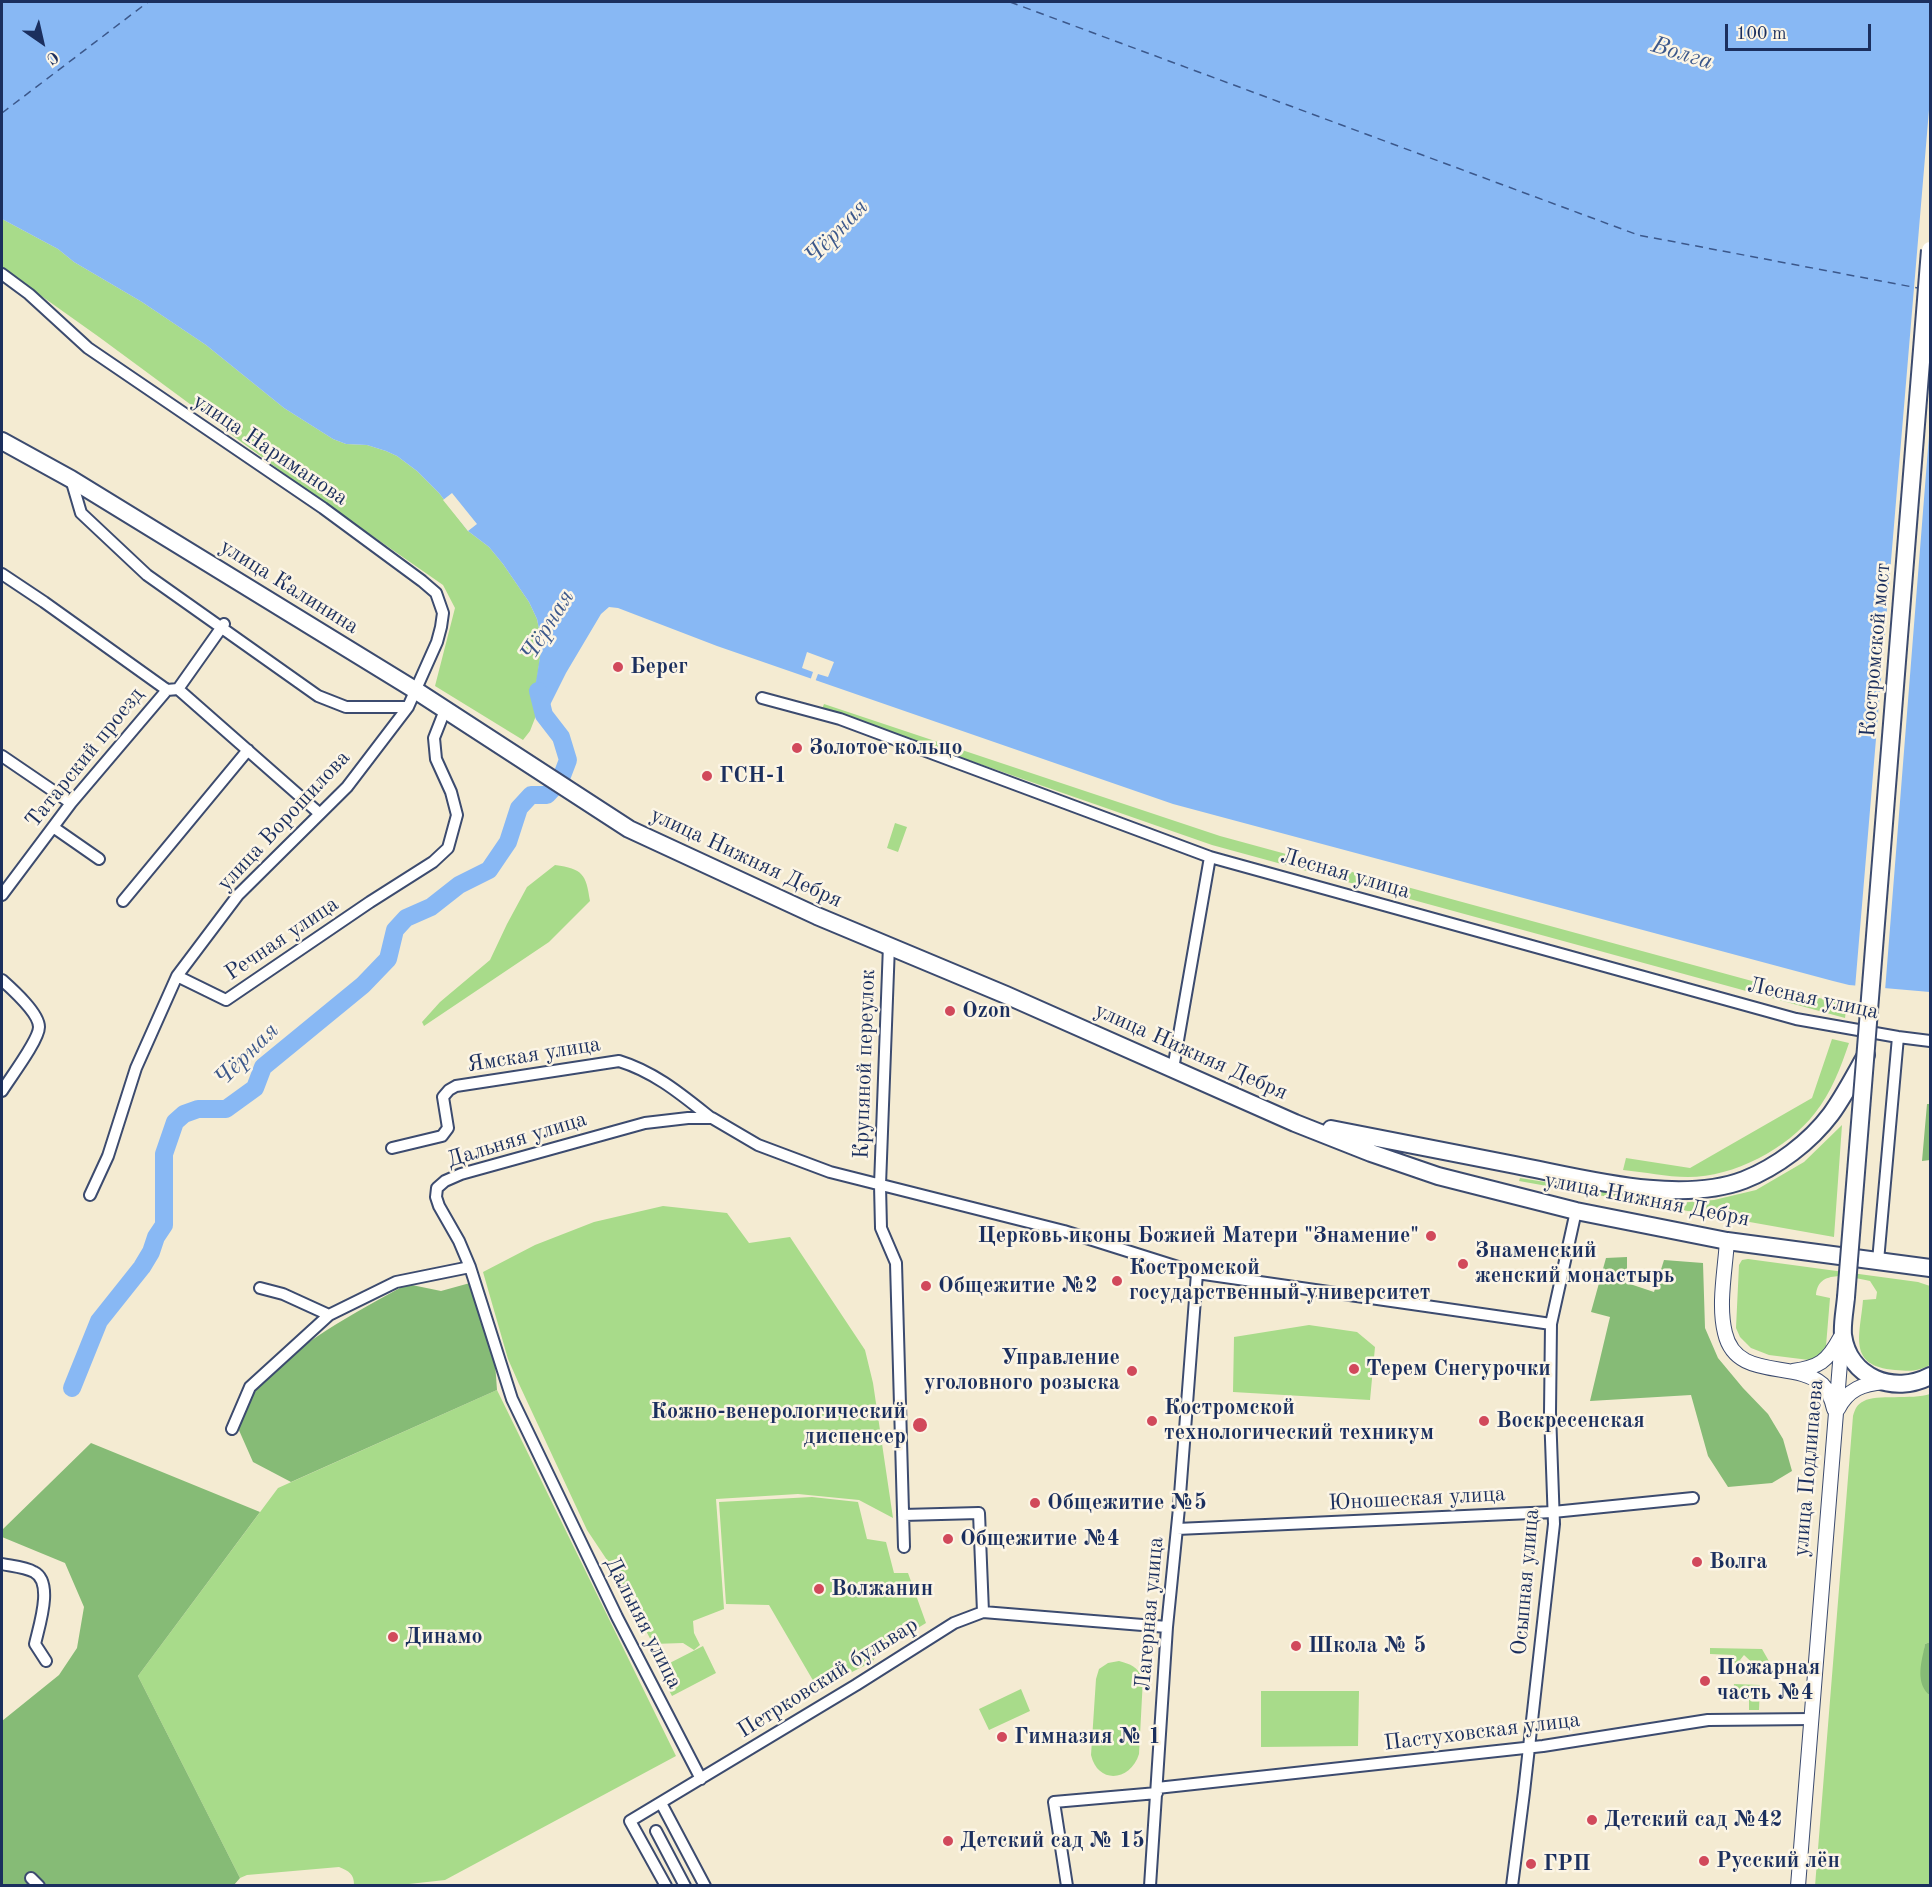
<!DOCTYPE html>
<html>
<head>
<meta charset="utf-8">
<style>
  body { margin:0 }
  #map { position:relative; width:1932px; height:1887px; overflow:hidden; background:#f4ebd2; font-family:"Old Standard TT",serif }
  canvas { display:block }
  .frame { position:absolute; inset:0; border:3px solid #1b2f5e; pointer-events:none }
  .north { position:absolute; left:12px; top:12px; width:60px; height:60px; -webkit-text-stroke:4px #fcf5e5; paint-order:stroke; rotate:146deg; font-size:16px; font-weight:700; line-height:24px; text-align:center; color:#1b2f5e }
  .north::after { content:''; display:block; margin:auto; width:21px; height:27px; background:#1b2f5e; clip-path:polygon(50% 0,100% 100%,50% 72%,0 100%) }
  .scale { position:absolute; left:1725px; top:24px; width:146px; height:27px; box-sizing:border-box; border:3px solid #1b2f5e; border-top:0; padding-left:8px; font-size:18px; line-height:21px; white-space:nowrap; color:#1b2f5e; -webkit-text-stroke:4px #fcf5e5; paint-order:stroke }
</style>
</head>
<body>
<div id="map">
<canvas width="1932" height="1887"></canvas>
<div class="frame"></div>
<div class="north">С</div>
<div class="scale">100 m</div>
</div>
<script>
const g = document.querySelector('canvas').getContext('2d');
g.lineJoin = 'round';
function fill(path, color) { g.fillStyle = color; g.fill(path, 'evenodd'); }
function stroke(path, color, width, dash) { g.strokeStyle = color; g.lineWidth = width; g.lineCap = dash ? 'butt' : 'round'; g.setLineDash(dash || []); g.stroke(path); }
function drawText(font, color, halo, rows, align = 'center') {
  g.font = font + ' "Old Standard TT",serif'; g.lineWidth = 5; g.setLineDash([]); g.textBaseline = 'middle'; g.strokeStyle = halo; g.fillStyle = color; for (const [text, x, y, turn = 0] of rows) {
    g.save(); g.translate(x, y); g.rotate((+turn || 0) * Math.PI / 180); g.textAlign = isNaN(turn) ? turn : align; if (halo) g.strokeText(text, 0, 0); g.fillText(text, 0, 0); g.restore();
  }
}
const green = new Path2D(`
  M2,219L58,249L74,262L142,302L206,345L284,408L333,439L346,444L367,445L386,451L397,456L417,471L439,493L468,531L489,547L503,564L529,602L537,619L542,644L534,700L537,713L530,731L523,740L435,686L455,608L443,585L312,494L99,337L2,268Z
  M824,704L1220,836L1796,993L1847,1004L1845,1018L1212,845L822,709Z
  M895,823L907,827L898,852L887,848Z
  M555,865C583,869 586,874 590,901L549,942L424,1026L422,1022L440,1002L490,960L507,924L527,887Z
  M1832,1039L1849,1043C1841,1067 1831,1093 1815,1113C1787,1149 1734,1177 1688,1177C1666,1177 1645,1172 1623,1170L1626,1158L1690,1168L1812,1098Z
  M1842,1125L1834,1237L1519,1181L1520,1178L1678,1203L1714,1200L1756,1190L1804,1162Z
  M663,1206L727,1213L749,1243L790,1237L865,1350L873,1383L893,1518L859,1500L798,1494L716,1499L724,1609L693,1621L694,1633L700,1645L694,1650L683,1643L653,1644L613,1569L587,1530L519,1384L508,1359L483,1272L535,1245L594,1222Z
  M1748,1259L1918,1282L1930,1286V1365C1916,1372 1911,1371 1895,1370C1847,1366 1860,1336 1863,1300L1876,1299L1877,1292L1870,1281C1851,1277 1818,1268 1816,1295L1830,1298L1826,1346L1818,1356L1809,1360L1769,1355L1751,1348L1740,1337L1736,1328L1739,1265L1742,1260Z
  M1309,1325L1357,1332L1375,1347L1370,1400L1233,1392L1234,1337Z
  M497,1390L676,1756L445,1880L400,1885H354C354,1874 349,1871 339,1867L247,1875L240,1878L138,1676L278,1488Z
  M1930,1394V1642L1925,1644L1923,1659L1928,1694H1930V1885L1815,1886L1853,1416C1855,1409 1857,1404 1864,1401C1876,1394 1912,1400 1930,1394Z
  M812,1497L858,1502L867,1539L886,1542L894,1573H908L926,1623L880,1651L872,1662L818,1689L769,1605L726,1604L719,1502Z
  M703,1646L716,1673L672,1696L658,1669Z
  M1710,1648L1762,1649L1770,1663L1769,1666L1760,1670L1744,1655L1740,1660L1755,1670L1735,1669L1734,1655L1710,1654Z
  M1119,1661C1131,1664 1137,1667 1143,1678L1139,1754C1131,1781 1098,1785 1091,1755L1096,1679L1099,1669L1108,1663Z
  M1734,1684L1760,1685L1759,1710H1749V1700L1734,1698L1732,1695Z
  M1021,1689L1030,1711L989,1730L979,1709Z
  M1261,1691H1359L1358,1746L1261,1747Z`);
const forest = new Path2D(`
  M1927,1104H1930V1160L1922,1161Z
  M1627,1257V1283L1654,1292L1664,1260L1703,1263L1705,1328L1718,1358L1743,1388L1768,1414L1783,1439L1792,1471L1772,1483L1728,1487L1708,1456L1691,1395L1590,1401L1610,1317L1591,1312L1606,1258Z
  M470,1283L495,1362L497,1390L291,1482L253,1462L238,1428C244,1416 248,1400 256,1390C295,1343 355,1313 407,1284L441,1291Z
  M91,1443L260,1512L138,1676L240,1878L234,1885L2,1886V1721L59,1675L77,1648L84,1607L65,1563L2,1537V1530Z
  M1930,1642V1694H1928C1915,1680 1922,1661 1925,1644Z`);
const water = new Path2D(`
  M2,2H1930V992L1849,985L1833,981L1173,804L717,646L618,608L609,607L601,614L566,673L548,709L544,715L537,713L534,700L535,688L542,644L537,619L529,602L503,564L489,547L468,531L439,493L417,471L397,456L386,451L367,445L346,444L333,439L284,408L206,345L142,302L74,262L58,249L2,219Z`);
const pier = new Path2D(`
  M1930,98V423L1885,991L1855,988Z
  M452,493L477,524L468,531L443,500Z
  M807,652L834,662L828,677L818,674L815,682L810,681L813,672L802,668Z`);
const river = new Path2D(`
  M72,1388L99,1321L142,1267L151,1252L156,1237L164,1225V1154L175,1122L184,1114L198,1109H226L255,1088L263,1067L363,985L388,959L395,930L406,918L431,907L459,885L489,870L508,842L519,808L531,795H547L560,781L568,760L561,737L544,715L538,691`);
const ferry = new Path2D(`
  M1010,2L1638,235L1918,288
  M2,113L148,2`);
const minor = new Path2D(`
  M2,274L29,294L88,348L323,508L422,581L436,593L443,613L441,627L437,642L408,707L347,787L238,895L177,976
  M71,479L81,513L147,575L318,696L346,707H408
  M2,574L44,602L167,690
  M178,689L319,813
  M762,698L840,719L1210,857L1796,1019L1898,1037L1930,1041
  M2,756L71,803
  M53,827L99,859
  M2,895L71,803L167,690L178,689L224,624
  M123,901L248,750
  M889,945L880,1185L881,1228L896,1263L904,1547
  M2,980C12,989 39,1013 39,1027C39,1040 10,1078 2,1091
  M1173,1069L1210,857
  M392,1148L442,1136L448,1128L443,1097L449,1090L456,1086L619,1061C655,1072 682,1095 711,1118
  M90,1195L108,1156L136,1068L177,976L226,1000L370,902L433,862L448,848L457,815L451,792L436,759L434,738L445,710
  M1878,1261L1898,1037
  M260,1288L283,1294L329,1315
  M232,1429L250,1387L329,1315L396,1282L470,1267
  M903,1515L979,1513L983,1612
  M1177,1529L1553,1512L1693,1498
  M2,1564C11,1566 25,1567 34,1572C54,1582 39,1626 35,1644L46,1661
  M701,1779L617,1617L512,1399L470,1267L459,1241L439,1206L436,1197L437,1188L445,1181L461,1174L645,1123L688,1118H712L758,1145L830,1172L1064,1231L1197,1273L1551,1324
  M1157,1788L1543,1746L1708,1720L1812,1719
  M661,1803L705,1886
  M656,1831L685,1886
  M31,1878L39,1886
  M666,1886L630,1821L856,1685L954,1623L983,1612L1167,1627
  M1067,1886L1054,1802L1157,1793
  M1150,1886L1167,1627L1179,1508L1197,1273
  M1512,1886L1524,1792L1554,1524L1550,1412L1551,1324L1576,1211`);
const major = new Path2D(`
  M1727,1241C1725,1271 1718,1305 1725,1333C1736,1381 1794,1360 1822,1384C1829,1391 1832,1400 1834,1409
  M1793,1371C1819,1367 1827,1362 1840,1338
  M1838,1409C1848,1389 1863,1384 1884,1382
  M1798,1886L1842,1338`);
const highway = new Path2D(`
  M2,441L71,479L415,690L629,829L817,916L1006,995L1295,1123L1371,1153L1438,1176L1576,1211L1727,1241L1930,1268
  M1331,1129C1392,1141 1454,1153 1515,1165C1583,1178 1678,1205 1744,1180C1777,1167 1810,1142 1831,1114C1844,1096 1855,1075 1866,1055
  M1846,1297C1845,1309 1842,1323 1843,1335C1849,1378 1894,1395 1930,1376`);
const highwayBridge = new Path2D(`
  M1846,1297L1930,250`);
const markers = [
  [618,667,6,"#d1495b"],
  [797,748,6,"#d1495b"],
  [707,776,6,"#d1495b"],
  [950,1011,6,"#d1495b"],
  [1431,1236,6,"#d1495b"],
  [1463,1264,6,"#d1495b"],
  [1117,1281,6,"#d1495b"],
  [926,1286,6,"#d1495b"],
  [1354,1369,6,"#d1495b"],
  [1132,1371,6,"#d1495b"],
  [1152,1421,6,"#d1495b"],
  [1484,1421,6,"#d1495b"],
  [920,1425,8,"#d1495b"],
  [1035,1503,6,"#d1495b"],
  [948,1539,6,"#d1495b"],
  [1697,1562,6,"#d1495b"],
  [819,1589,6,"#d1495b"],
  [393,1637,6,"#d1495b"],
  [1296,1646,6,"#d1495b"],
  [1705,1681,6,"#d1495b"],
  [1002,1737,6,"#d1495b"],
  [1592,1820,6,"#d1495b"],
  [948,1841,6,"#d1495b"],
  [1704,1861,6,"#d1495b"],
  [1531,1864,6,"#d1495b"]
];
const streetNames = [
  ["улица Нариманова",270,450,34],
  ["улица Калинина",289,587,32],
  ["Костромской мост",1876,650,-85],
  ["Татарский проезд",85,758,-51],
  ["улица Ворошилова",284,821,-47],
  ["улица Нижняя Дебря",746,858,25],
  ["Лесная улица",1345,874,16],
  ["Речная улица",282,939,-34],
  ["Лесная улица",1813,999,12],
  ["улица Нижняя Дебря",1191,1052,24],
  ["Ямская улица",534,1055,-9],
  ["Крупяной переулок",865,1064,-88],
  ["Дальняя улица",517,1140,-17],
  ["улица Нижняя Дебря",1647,1200,11],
  ["улица Подлипаева",1809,1468,-85],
  ["Юношеская улица",1417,1499,-3],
  ["Осыпная улица",1526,1582,-85],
  ["Лагерная улица",1150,1614,-85],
  ["Дальняя улица",643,1623,63],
  ["Петрковский бульвар",828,1678,-32],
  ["Пастуховская улица",1482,1732,-7]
];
const poiNames = [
  ["Берег",630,667],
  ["Золотое кольцо",809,748],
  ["ГСН-1",719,776],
  ["Ozon",962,1011],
  ["Церковь иконы Божией Матери \"Знамение\"",1419,1236,"right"],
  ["Знаменский",1475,1251],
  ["женский монастырь",1475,1276],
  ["Костромской",1129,1268],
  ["государственный университет",1129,1293],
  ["Общежитие №2",938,1286],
  ["Управление",1120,1358,"right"],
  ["уголовного розыска",1120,1383,"right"],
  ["Терем Cнегурочки",1366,1369],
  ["Костромской",1164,1408],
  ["технологический техникум",1164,1433],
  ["Кожно-венерологический",906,1412,"right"],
  ["диспенсер",906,1437,"right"],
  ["Воскресенская",1496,1421],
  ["Общежитие №5",1047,1503],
  ["Общежитие №4",960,1539],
  ["Волга",1709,1562],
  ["Волжанин",831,1589],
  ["Динамо",405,1637],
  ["Школа № 5",1308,1646],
  ["Пожарная",1717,1668],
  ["часть №4",1717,1693],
  ["Гимназия № 1",1014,1737],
  ["Детский сад №42",1604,1820],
  ["Детский сад № 15",960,1841],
  ["Русский лён",1716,1861],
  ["ГРП",1543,1864]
];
const waterNames = [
  ["Волга",1682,54,17],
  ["Чёрная",837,232,-46],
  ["Чёрная",548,626,-58],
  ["Чёрная",247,1055,-45]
];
fill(green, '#a8db8a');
fill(forest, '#86bb76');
fill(water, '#88b8f4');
fill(pier, '#f4ebd2');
stroke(river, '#88b8f4', 18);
stroke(ferry, '#3c588b', 1.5, [8, 6]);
stroke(minor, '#3c4b6f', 14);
stroke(major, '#3c4b6f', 16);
stroke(highway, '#3c4b6f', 20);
stroke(minor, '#fff', 10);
stroke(major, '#fff', 14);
stroke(highway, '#fff', 16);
stroke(highwayBridge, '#3c4b6f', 20, []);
stroke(highwayBridge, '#fff', 16);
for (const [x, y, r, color] of markers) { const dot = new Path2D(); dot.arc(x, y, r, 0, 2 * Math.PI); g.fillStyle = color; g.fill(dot); stroke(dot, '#fcf5e5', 2); }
drawText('22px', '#1b2f5e', '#fcf5e5', streetNames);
drawText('bold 22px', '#1b2f5e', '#fcf5e5', poiNames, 'left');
drawText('italic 24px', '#3c588b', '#fcf5e5', waterNames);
</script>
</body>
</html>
